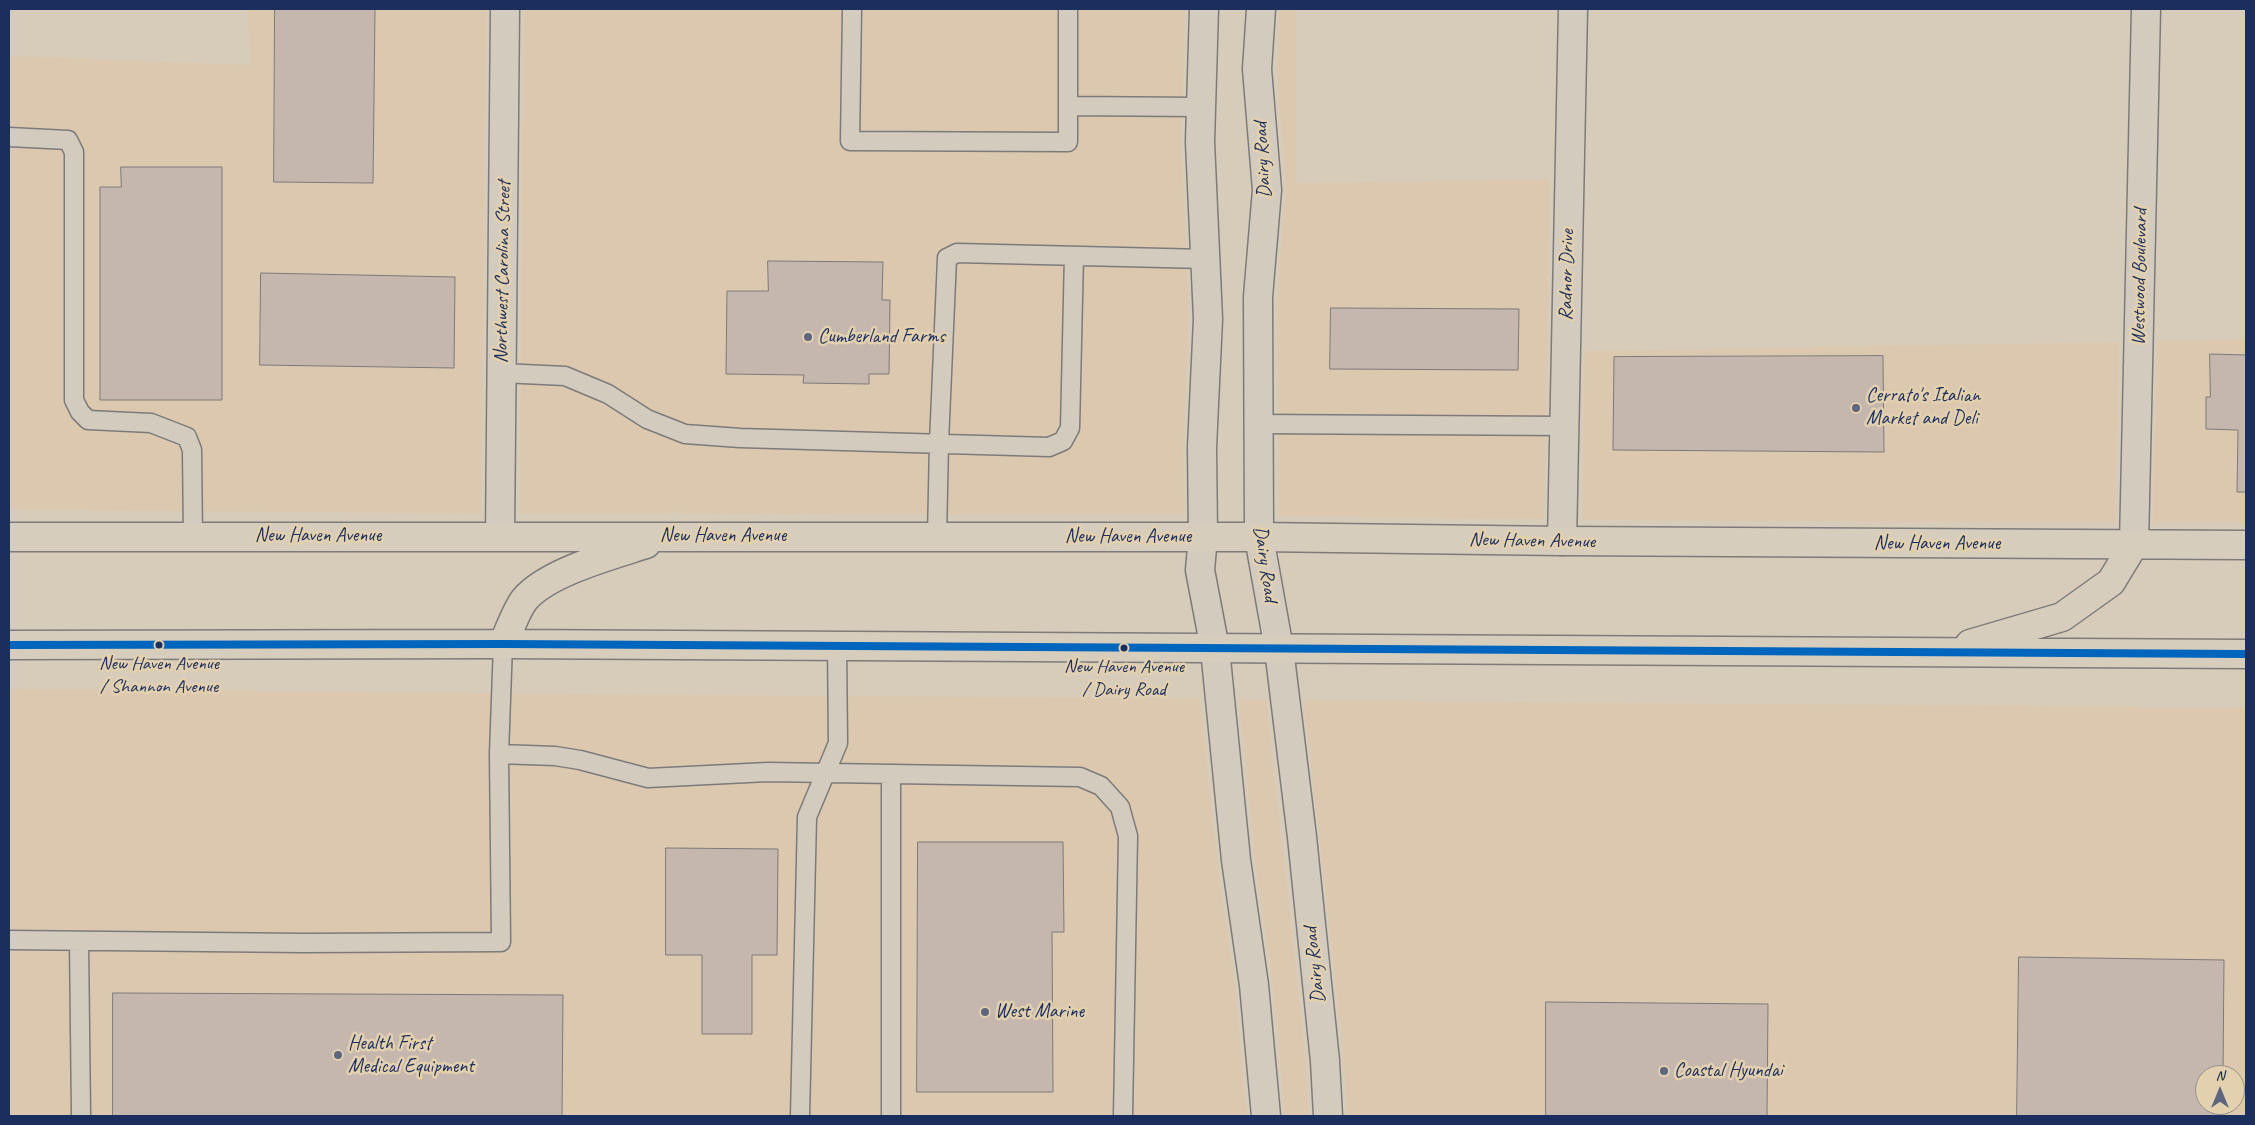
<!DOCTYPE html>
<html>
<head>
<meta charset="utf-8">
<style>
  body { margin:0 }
  #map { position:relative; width:2255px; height:1125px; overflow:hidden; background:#d7ccba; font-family:Caveat,sans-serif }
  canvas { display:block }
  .frame { position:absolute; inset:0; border:10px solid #1b2f5e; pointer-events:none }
  .north { position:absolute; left:2195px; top:1065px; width:50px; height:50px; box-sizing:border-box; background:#e3d0ae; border:1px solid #93908e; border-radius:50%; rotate:0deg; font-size:14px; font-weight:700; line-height:20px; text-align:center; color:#1b2f5e }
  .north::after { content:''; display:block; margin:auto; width:18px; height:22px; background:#5d667e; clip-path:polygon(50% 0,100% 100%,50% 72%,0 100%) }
</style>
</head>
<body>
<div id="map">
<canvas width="2255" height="1125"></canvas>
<div class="frame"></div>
<div class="north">N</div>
</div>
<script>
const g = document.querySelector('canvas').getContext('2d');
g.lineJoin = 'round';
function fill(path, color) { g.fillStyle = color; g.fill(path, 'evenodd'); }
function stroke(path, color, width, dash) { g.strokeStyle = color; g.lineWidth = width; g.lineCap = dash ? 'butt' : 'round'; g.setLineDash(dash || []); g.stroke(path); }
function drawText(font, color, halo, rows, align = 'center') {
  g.font = font + ' Caveat,sans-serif'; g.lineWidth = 5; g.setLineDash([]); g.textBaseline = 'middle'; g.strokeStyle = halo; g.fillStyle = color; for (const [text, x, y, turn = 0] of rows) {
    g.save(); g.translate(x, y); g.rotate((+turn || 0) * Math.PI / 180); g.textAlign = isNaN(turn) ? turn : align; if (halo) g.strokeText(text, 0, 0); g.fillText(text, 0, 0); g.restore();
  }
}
const built = new Path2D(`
  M248,9H486L481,514L9,509V56L251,65Z
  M524,9H1185L1181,142L1189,319L1183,446L1184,515L683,514L682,510L666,514H520Z
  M1279,9H1296V183L1550,179L1544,519L1278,516L1277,299L1286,188L1277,69Z
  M2246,339V523H2153L2157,341Z
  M2119,342L2115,523L1582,520L1585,351Z
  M9,689L1200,699L1217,862L1235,988L1247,1116H9Z
  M1239,699L1266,700L1306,1063L1308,1116H1285L1273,983L1255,857Z
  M1304,700L2246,708V1116H1347L1344,1058ZM2205,1075H2235V1105H2205Z`);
const building = new Path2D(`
  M275,9H375L373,183L274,182Z
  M121,167H222V400H100V187H121Z
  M768,261L883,262L882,300H890L889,374H869V384L803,383L804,375L726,374L727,291H768Z
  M261,273L455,277L454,368L260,365Z
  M1331,308L1519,309L1518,370L1330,369Z
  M2210,354L2246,355V492H2237L2238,430L2206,429V397H2210Z
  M1883,356L1884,452L1613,450L1614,357Z
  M918,842H1063L1064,932H1052L1053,1092H917Z
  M666,848L778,849L777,955H752V1034H702V955H666Z
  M2019,957L2224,960L2223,1075H2205V1105H2223L2222,1116H2017Z
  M113,993L563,995L562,1116H113Z
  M1546,1002L1768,1004L1767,1116H1546Z`);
const service = new Path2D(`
  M852,9L850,141L1068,142V9
  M1068,106L1201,107
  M9,137L68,140L74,152V400L80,412L88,420L151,423L187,437L192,450L193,537
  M502,373L565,376L608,394L647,419L685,434L740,438L1049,447L1063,441L1070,428L1074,256
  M1259,424L1564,426
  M937,537L939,443L947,258L957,253L1205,259
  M499,754L555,756L580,760L648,778L768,772L1080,777L1101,786L1120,807L1128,836L1123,1116
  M9,940L304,943L501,942L499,754L503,644
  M79,941L81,1116
  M800,1116L807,817L838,743L837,646
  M891,1116V775`);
const minor = new Path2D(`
  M500,536L505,9
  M1562,541L1573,9
  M2134,544L2146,9`);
const tertiary = new Path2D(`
  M1204,9L1200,142L1208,319L1202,447L1203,537L1200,570L1215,649L1236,860L1254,985L1266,1116
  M1261,9L1257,69L1267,190L1258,297L1259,537L1279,649L1302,837L1325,1061L1328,1116`);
const primary = new Path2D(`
  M9,537H1259L1562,541L2246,545
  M503,644C509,632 516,610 525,599C548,572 612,555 646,544
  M1970,644L2062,617L2111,582L2134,544
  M9,645L503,644L2246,654`);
const bus1 = new Path2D(`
  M9,645L503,644L2246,654`);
const markers = [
  [808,337,5,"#5d667e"],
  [1856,408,5,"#5d667e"],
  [159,645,4.5,"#1b2f5e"],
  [1124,648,4.5,"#1b2f5e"],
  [985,1012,5,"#5d667e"],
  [338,1055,5,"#5d667e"],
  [1664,1071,5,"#5d667e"]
];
const busNames = [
  ["New Haven Avenue",159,664],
  ["/ Shannon Avenue",159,687],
  ["New Haven Avenue",1124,667],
  ["/ Dairy Road",1124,690]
];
const streetNames = [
  ["Dairy Road",1263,160,-93],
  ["Northwest Carolina Street",503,272,-89],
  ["Radnor Drive",1567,275,-89],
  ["Westwood Boulevard",2140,277,-89],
  ["New Haven Avenue",318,536],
  ["New Haven Avenue",723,536],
  ["New Haven Avenue",1128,537],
  ["New Haven Avenue",1532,541,1],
  ["New Haven Avenue",1937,544],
  ["Dairy Road",1265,564,82],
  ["Dairy Road",1315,965,-96]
];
const poiNames = [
  ["Cumberland Farms",818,337],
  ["Cerrato's Italian",1866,396],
  ["Market and Deli",1866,419],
  ["West Marine",995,1012],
  ["Health First",348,1044],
  ["Medical Equipment",348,1067],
  ["Coastal Hyundai",1674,1071]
];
fill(built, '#dcc8af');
fill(building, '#c6b7ae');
stroke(building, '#7c7b7b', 1);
stroke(service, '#7c7b7b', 21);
stroke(minor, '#7c7b7b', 31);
stroke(tertiary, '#7c7b7b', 31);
stroke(primary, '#7c7b7b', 31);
stroke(service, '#d3cbbe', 18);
stroke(minor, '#d3cbbe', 28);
stroke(tertiary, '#d3cbbe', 28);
stroke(primary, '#d6cdbc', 28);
stroke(bus1, '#0065bd', 8);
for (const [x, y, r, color] of markers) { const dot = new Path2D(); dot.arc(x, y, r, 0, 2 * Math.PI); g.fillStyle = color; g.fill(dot); stroke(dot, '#e3d0ae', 2); }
drawText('19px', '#1b2f5e', '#e3d0ae', busNames);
drawText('20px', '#1b2f5e', '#e3d0ae', streetNames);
drawText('20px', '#1b2f5e', '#e3d0ae', poiNames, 'left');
</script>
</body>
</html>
